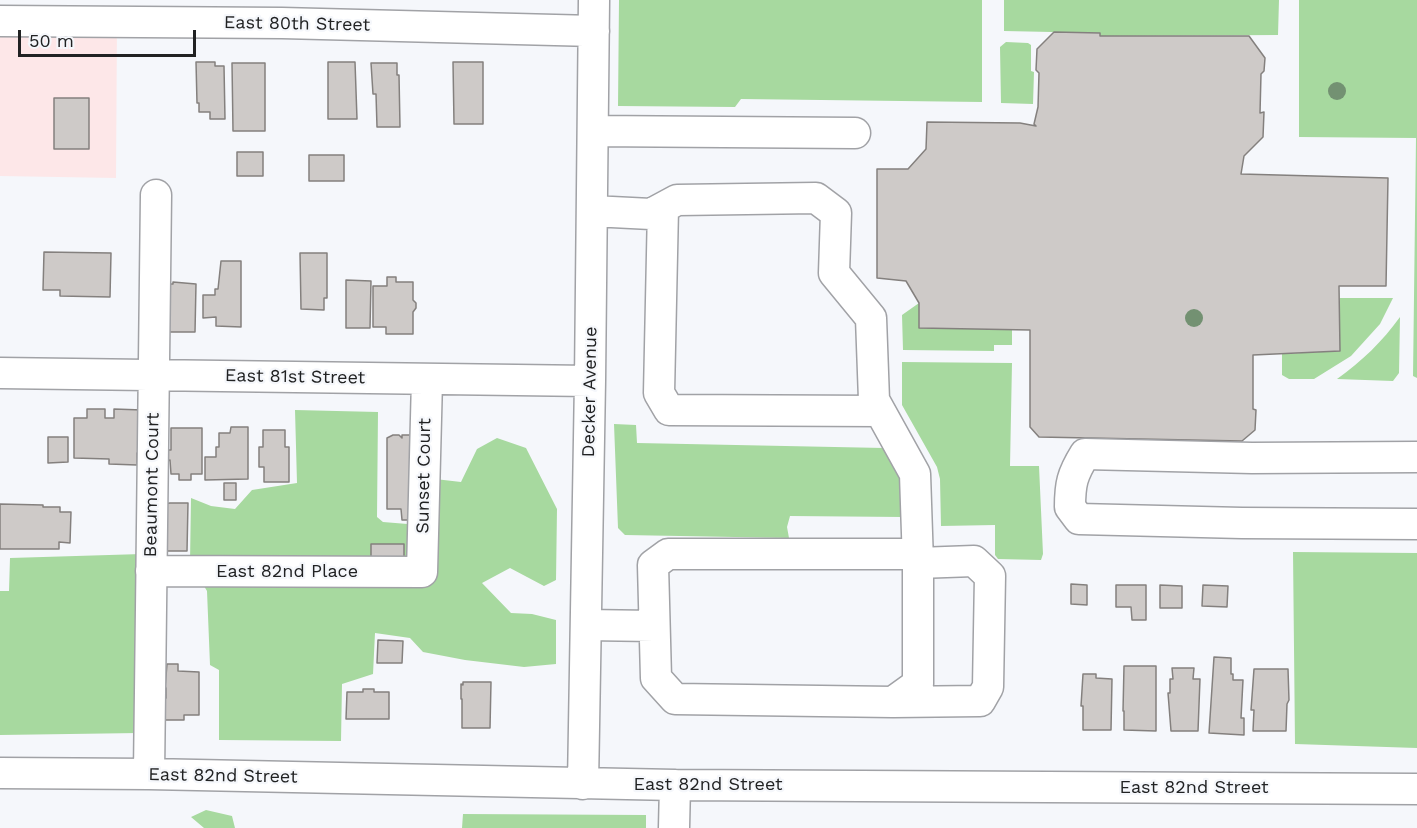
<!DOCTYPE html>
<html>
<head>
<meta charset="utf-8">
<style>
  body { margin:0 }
  #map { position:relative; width:1417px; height:828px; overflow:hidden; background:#f5f7fb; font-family:"Work Sans",sans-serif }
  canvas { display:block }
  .scale { position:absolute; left:18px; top:30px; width:178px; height:27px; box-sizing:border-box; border:3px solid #212223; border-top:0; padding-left:8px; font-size:18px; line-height:21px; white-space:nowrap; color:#212223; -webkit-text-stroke:4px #f5f7fb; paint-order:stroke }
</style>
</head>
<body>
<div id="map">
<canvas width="1417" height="828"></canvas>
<div class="scale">50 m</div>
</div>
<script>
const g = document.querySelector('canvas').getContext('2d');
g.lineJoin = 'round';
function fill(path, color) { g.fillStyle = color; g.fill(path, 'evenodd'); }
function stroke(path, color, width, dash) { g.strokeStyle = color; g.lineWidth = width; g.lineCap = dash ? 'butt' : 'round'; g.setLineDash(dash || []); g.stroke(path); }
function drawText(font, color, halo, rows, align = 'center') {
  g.font = font + ' "Work Sans",sans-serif'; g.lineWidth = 4.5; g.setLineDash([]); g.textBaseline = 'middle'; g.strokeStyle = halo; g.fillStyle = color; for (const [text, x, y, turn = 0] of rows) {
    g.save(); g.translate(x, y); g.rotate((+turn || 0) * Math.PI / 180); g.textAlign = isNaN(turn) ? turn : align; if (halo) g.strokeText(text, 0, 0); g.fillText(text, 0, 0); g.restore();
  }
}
const commercial = new Path2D(`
  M0,21L117,22L116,178L0,176Z`);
const green = new Path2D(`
  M619,0H982V102L741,99L735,107L618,106Z
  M1004,0H1279L1278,35L1100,36V33L1004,31Z
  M1299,0H1417V378L1413,376L1416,138L1299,137Z
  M1006,42L1028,43L1031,45V71L1034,72L1033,104L1001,103L1000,47Z
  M1340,298H1393L1380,324L1351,356L1314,379H1289L1282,375V354L1340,351Z
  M919,303V328L1012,329V345H994V351L903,350L902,315Z
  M1400,317L1399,373L1393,381L1337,379C1362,361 1382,342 1400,317Z
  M902,362L1012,363L1010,466H1039L1043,554L1041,560L998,559L995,555V525L941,526L940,479L937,467L902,405Z
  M295,410L378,412L377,517L383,522L432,526L435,479L461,482L477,449L497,438L526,448L557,509L556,580L544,586L510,568L482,583L511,613L532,614L556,620V664L524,667L465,660L423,652L410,638L375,633L373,674L342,684L341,741L219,740V670L210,665L207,591L190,563L191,498L211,506L235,509L252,490L297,483Z
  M614,424L636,425L637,443L884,448L904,486L903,517L790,516L787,527L789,538L625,535L618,528Z
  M1293,552L1417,553V748L1295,744Z
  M142,554L139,733L0,735V591H9L10,558Z
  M206,810L232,816L235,828H204L191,817Z
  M463,814L646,815V828H462Z`);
const building = new Path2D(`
  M1054,32L1100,33V36H1249L1265,58L1264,71L1261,74L1260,113L1264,112L1263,137L1244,156L1241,174L1388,178L1386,286H1339L1340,351L1253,355V409L1256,410L1255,430L1242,441L1039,437L1030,427V330L919,328V303L906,281L877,278V169H908L926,149L927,122L1020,123L1036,126L1034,124L1038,107L1039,73L1036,70L1037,49Z
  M196,62H215V66H224L225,119H210V112H199V103H197Z
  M328,62H355L357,119H328Z
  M453,62H483V124H454Z
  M232,63H265V131H233Z
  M371,63H397V75H399L400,127H377L376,94H373Z
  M54,98H89V149H54Z
  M237,152H263V176H237Z
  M309,155H344V181H309Z
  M44,252L111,253L110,297L60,296V290H43Z
  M300,253H327V298H324V310L301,309Z
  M221,261H241V327L216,326V317L203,318V295H215V289H218Z
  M387,277H396V282H413V300L416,303V308L413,312V334H386V327H373V286H387Z
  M346,280L371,281L370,328H346Z
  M173,282L196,284L195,332H166L167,284H173Z
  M87,409H105V418H114V409L142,410V453H137V465L109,464V459L74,458V418H87Z
  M231,427H248V479L205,480V457H216V447H219V433H230Z
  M171,428H202V474H191V480H179V474H171L170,460L167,461V450H171Z
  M263,430H285V447H289V482H264V467H259V447H263Z
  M393,435H399L402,438V435H417L420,520H402L401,509H387V438Z
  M48,437H68V462L48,463Z
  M224,483H236V500H224Z
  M170,503H188L187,551H163V504Z
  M0,504L43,505V507H60V512H71L70,543L59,542V549H0Z
  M371,544H404V566H371Z
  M1071,584L1087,585V605L1071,604Z
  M1116,585H1146V620H1132L1131,607H1116Z
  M1160,585L1182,586V608H1160Z
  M1203,585L1228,586L1227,607L1202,606Z
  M378,640L403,641L402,663H377Z
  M1214,657L1231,658V674H1233V680H1243L1241,718H1244V735L1209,733Z
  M167,664H178V671L199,672V715H184V720H160L161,697L166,698V688H165Z
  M1124,666H1156V731L1124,730V711H1123Z
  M1172,668H1194L1193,679H1200L1198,731H1171L1168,693H1170V679H1173Z
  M1254,669H1288L1289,700L1287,704L1286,731H1253L1254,710H1251Z
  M1083,674H1096V678L1112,679L1111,730H1083V706H1081Z
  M463,682H491L490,728H462V699H461V684L463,685Z
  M363,689H374V692H389V719H346L347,692H363Z`);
const minor = new Path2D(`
  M0,21L282,23L594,31
  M593,131L855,133
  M663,208L659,393L669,410L880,411
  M592,211L651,214L677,200L816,198L836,213L834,273L871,318L874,400L915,474L918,563V684L893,702L675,699L656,678L653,565L668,554H918
  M0,373L590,381
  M1417,457L1252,458L1085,454C1072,475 1070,484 1070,507L1079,519L1242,523L1417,524
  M151,571L422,572L427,380
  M586,625L654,626
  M893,702L980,701L988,687L990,576L974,561L918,563
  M0,773L149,774L675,785L1417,789
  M149,774L156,195
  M583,784L590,381L594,0
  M674,828L675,785`);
const trees = [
  [1337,91],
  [1194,318]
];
const streetNames = [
  ["East 80th Street",297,24,1],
  ["East 81st Street",295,377,1],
  ["Decker Avenue",590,392,-89],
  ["Sunset Court",424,476,-89],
  ["Beaumont Court",152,485,-89],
  ["East 82nd Place",287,572],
  ["East 82nd Street",223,776,1],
  ["East 82nd Street",708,785],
  ["East 82nd Street",1194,788]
];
fill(commercial, '#fde7e8');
fill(green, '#a7d99f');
fill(building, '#cecac8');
stroke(building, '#84807e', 1.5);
stroke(minor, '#a1a2a6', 33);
stroke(minor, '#fff', 30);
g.fillStyle = '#739172';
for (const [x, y] of trees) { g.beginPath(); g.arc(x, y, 9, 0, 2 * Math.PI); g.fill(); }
drawText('18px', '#212223', '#f5f7fb', streetNames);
</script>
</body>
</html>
